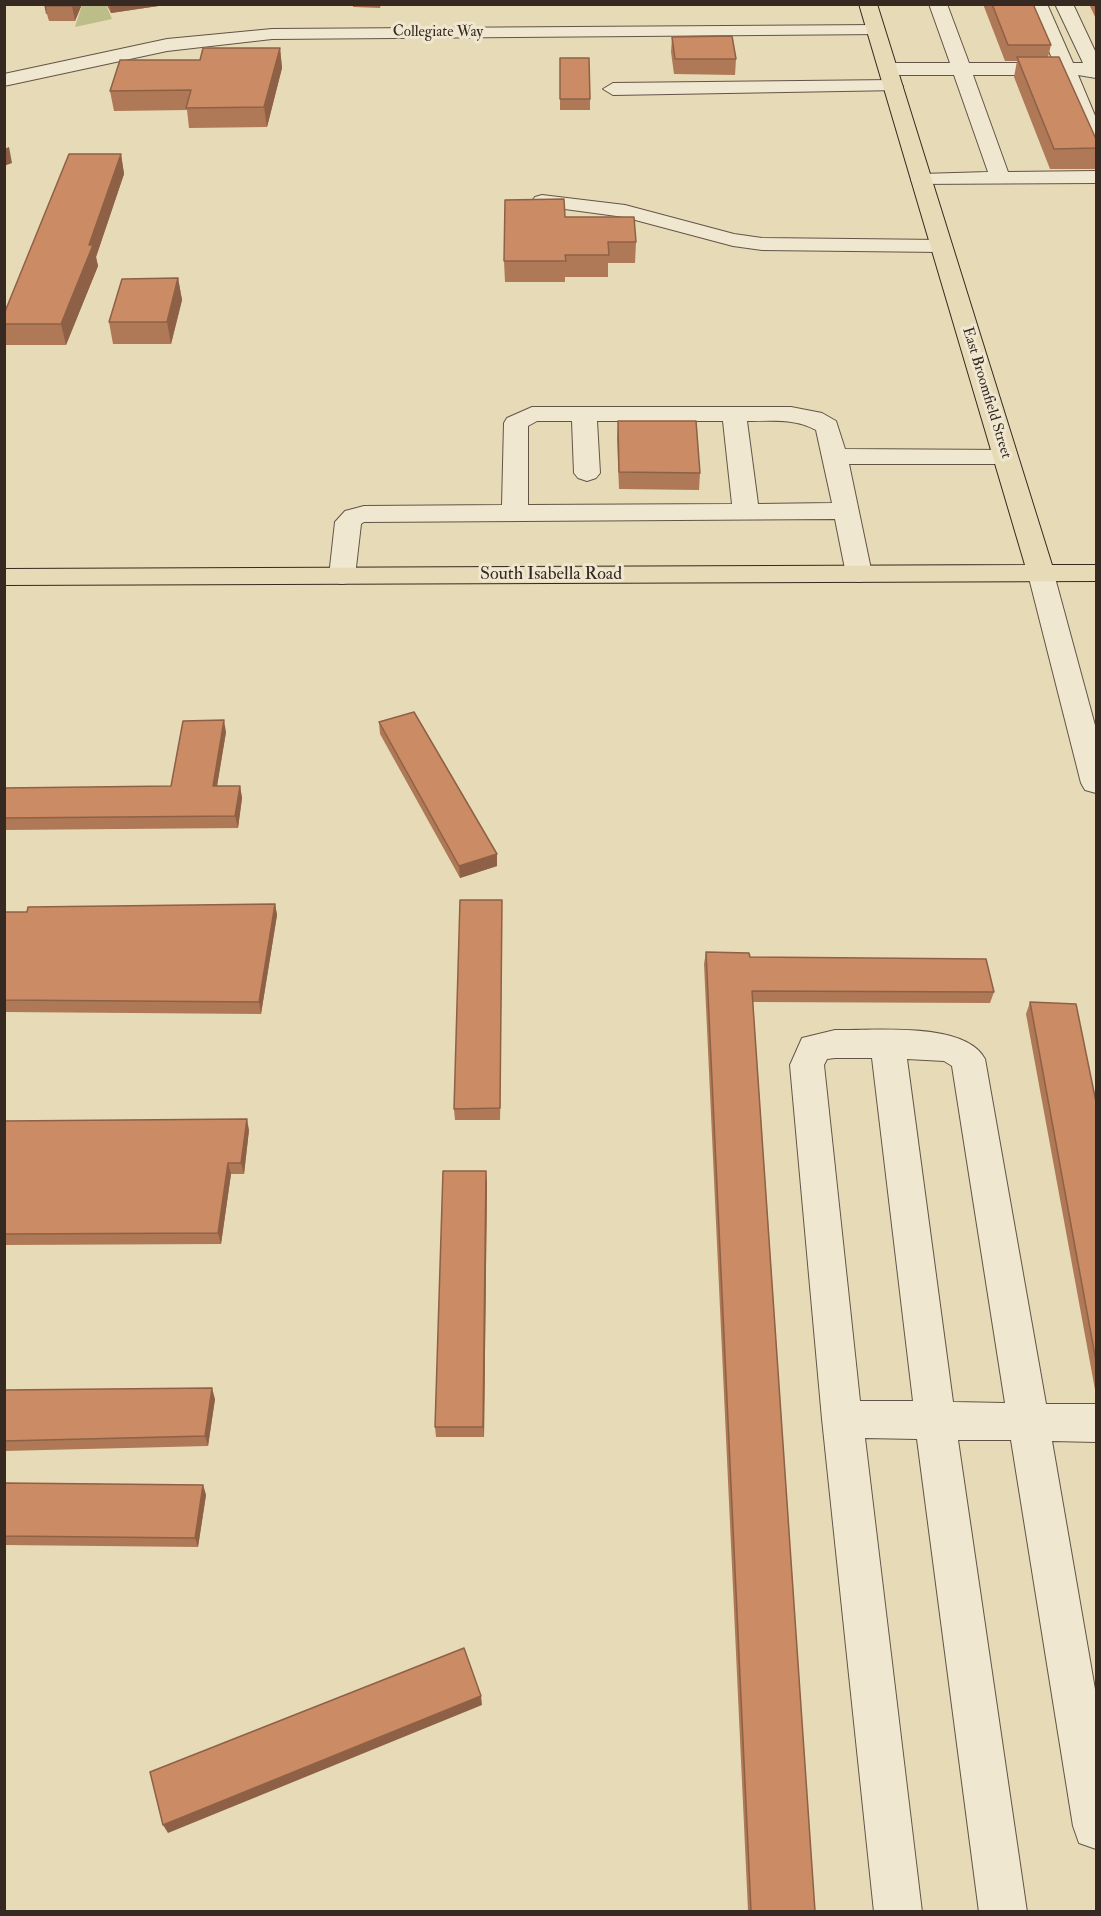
<!DOCTYPE html>
<html>
<head>
<meta charset="utf-8">
<style>
  body { margin:0 }
  #map { position:relative; width:1101px; height:1916px; overflow:hidden; background:#e7dab6; font-family:"IM FELL Double Pica",serif }
  canvas { display:block }
  .frame { position:absolute; inset:0; border:6px solid #352922; pointer-events:none }
</style>
</head>
<body>
<div id="map">
<canvas width="1101" height="1916"></canvas>
<div class="frame"></div>
</div>
<script>
const g = document.querySelector('canvas').getContext('2d');
g.lineJoin = 'round';
function fill(path, color) { g.fillStyle = color; g.fill(path, 'evenodd'); }
function stroke(path, color, width, dash) { g.strokeStyle = color; g.lineWidth = width; g.lineCap = dash ? 'butt' : 'round'; g.setLineDash(dash || []); g.stroke(path); }
function drawText(font, color, halo, rows, align = 'center') {
  g.font = font + ' "IM FELL Double Pica",serif'; g.lineWidth = 6; g.setLineDash([]); g.textBaseline = 'middle'; g.strokeStyle = halo; g.fillStyle = color; for (const [text, x, y, turn = 0] of rows) {
    g.save(); g.translate(x, y); g.rotate((+turn || 0) * Math.PI / 180); g.textAlign = isNaN(turn) ? turn : align; if (halo) g.strokeText(text, 0, 0); g.fillText(text, 0, 0); g.restore();
  }
}
const green = new Path2D(`
  M82,5H106L112,19L75,27Z`);
const minor = new Path2D(`
  M929,4H947L969,63H1054L1029,4H1047L1073,63H1083L1055,4H1073L1096,53V78L1078,75L1096,118V146L1089,144L1086,140L1059,75H973L1008,172L1096,171V183L914,184L911,180L914,176L921,174L988,172L954,75H888L879,69L888,63H950Z
  M876,25L885,30L882,34L272,39L167,51L4,86V74L167,39L272,29Z
  M893,80L903,86L900,90L613,95L603,89L613,83Z
  M542,195L625,205L734,234L762,238L941,240L949,241L952,246L949,251L941,252L762,250L733,246L624,217L535,205L532,201L535,197Z
  M532,407H791L822,413L836,421L845,449L1006,450L1015,452L1018,457L1015,462L1006,464H849L872,574L868,580L859,582L850,580L846,574L835,519L364,522L361,524L355,576L352,582L342,584L332,582L329,576L335,522L345,511L364,506L502,505L504,423L507,418ZM537,421H572L574,473L578,478L587,481L596,478L600,473L597,421H723L732,504L528,505V426ZM747,421C770,421 795,418 816,430L832,503L758,504Z
  M1041,566L1050,568L1054,574L1096,729V793L1085,790L1081,783L1028,574L1032,568Z
  M835,1030C874,1031 965,1021 985,1059L1046,1404H1096V1442L1052,1441L1096,1695V1849L1079,1843L1073,1826L1011,1440H958L1027,1912H979L917,1439L865,1438L922,1912H874L822,1419L790,1065L802,1038ZM835,1058H872L913,1401H860L824,1065L827,1059ZM907,1059L944,1061L952,1066L1005,1403L953,1402Z`);
const major = new Path2D(`
  M859,4H877L1052,565H1096V581L4,585V569L1025,565Z`);
const wall = new Path2D(`
  M44,4H82L75,21H49Z
  M106,4H172L111,13Z
  M353,4H381L380,8L353,7Z
  M983,4H1033L1051,45L1048,57L1096,139V169H1050L1014,77L1017,61H1005Z
  M1089,4H1096V19Z
  M672,37L736,59L735,75L674,74L671,52Z
  M280,48L282,68L267,127L189,128L187,110L114,111L110,91L200,60Z
  M560,58L590,99V110H560Z
  M121,154L124,174L96,257L98,266L66,345H6L4,339V314Z
  M565,217L636,242L635,263H608V277H565V282H505L504,261Z
  M178,278L182,300L171,344H113L109,322Z
  M618,421L700,473L699,490L619,489L617,438Z
  M379,722L497,866L460,878L380,734Z
  M226,732L217,786H240L242,798L238,828L4,830V788L171,786Z
  M275,904L277,915L261,1014L4,1012V912H27Z
  M502,911L500,1120H455L454,1109Z
  M706,952L994,992L990,1003L753,1002L815,1911H748L704,964Z
  M1030,1002L1096,1102V1395L1026,1014Z
  M4,1121L249,1130L244,1174H231L221,1244L4,1245Z
  M487,1182L484,1437H436L435,1427Z
  M4,1390L215,1399L208,1446L4,1451Z
  M4,1483L203,1485L206,1495L198,1547L4,1545Z`);
const shadedWall = new Path2D(`
  M44,4H50L46,6L47,14H46Z
  M73,4H82L75,21L72,6Z
  M109,4H172L111,13Z
  M280,48L282,68L267,127L264,107Z
  M9,147L12,163L4,166V149Z
  M121,154L124,174L96,257L98,266L66,345L61,324Z
  M178,278L182,300L171,344L167,322Z
  M224,720L226,732L215,798L213,786Z
  M240,786L242,798L238,828L235,816Z
  M497,854V866L460,878L459,866Z
  M502,900V911L500,1120V1108Z
  M275,904L277,915L261,1014L259,1002Z
  M247,1119L249,1130L244,1174L241,1163Z
  M228,1163L231,1174L221,1244L218,1233Z
  M486,1171L487,1182L484,1437L483,1427Z
  M212,1388L215,1399L208,1446L205,1436Z
  M203,1485L206,1495L198,1547L195,1538Z
  M481,1696L482,1705L168,1833L163,1825Z`);
const building = new Path2D(`
  M46,4H73L72,6H46Z
  M992,4H1033L1051,45H1008Z
  M732,36L736,59H675L672,37Z
  M203,48H280L264,107L186,108L191,90L110,91L120,60H200Z
  M1017,57H1059L1096,139V148L1054,149Z
  M560,58H589L590,99H560Z
  M69,154H121L89,245H93L61,324H4V314Z
  M564,199L565,217H634L636,242H608L609,255H565L566,261H504L505,200Z
  M178,278L167,322H109L122,279Z
  M618,421H696L700,473L619,472Z
  M414,712L497,854L459,866L379,722Z
  M224,720L213,786H240L235,816L4,818V788L171,786L183,721Z
  M460,900H502L500,1108L454,1109Z
  M275,904L259,1002L4,1000V912H27L28,907Z
  M706,952L749,953L750,957L986,959L994,992L752,991L815,1911H751Z
  M1030,1002L1076,1004L1096,1102V1361Z
  M247,1119L241,1163H228L218,1233L4,1234V1121Z
  M443,1171H486L483,1427H435Z
  M212,1388L205,1436L4,1441V1390Z
  M4,1483L203,1485L195,1538L4,1536Z
  M464,1648L481,1696L163,1825L150,1772Z`);
const farStreetnames = [
  ["Collegiate Way",438,33],
  ["East Broomfield Street",986,393,73]
];
const streetNames = [
  ["South Isabella Road",551,575]
];
fill(green, '#bdbd89');
stroke(minor, '#625547', 2);
stroke(major, '#352922', 2);
fill(minor, '#efe7d0');
fill(major, '#e7dab6');
fill(wall, '#af7856');
fill(shadedWall, '#8e6146');
fill(building, '#cb8b64');
stroke(building, '#8e6146', 1.5);
drawText('15px', '#352922', '#efe7d0', farStreetnames);
drawText('18px', '#352922', '#efe7d0', streetNames);
</script>
</body>
</html>
